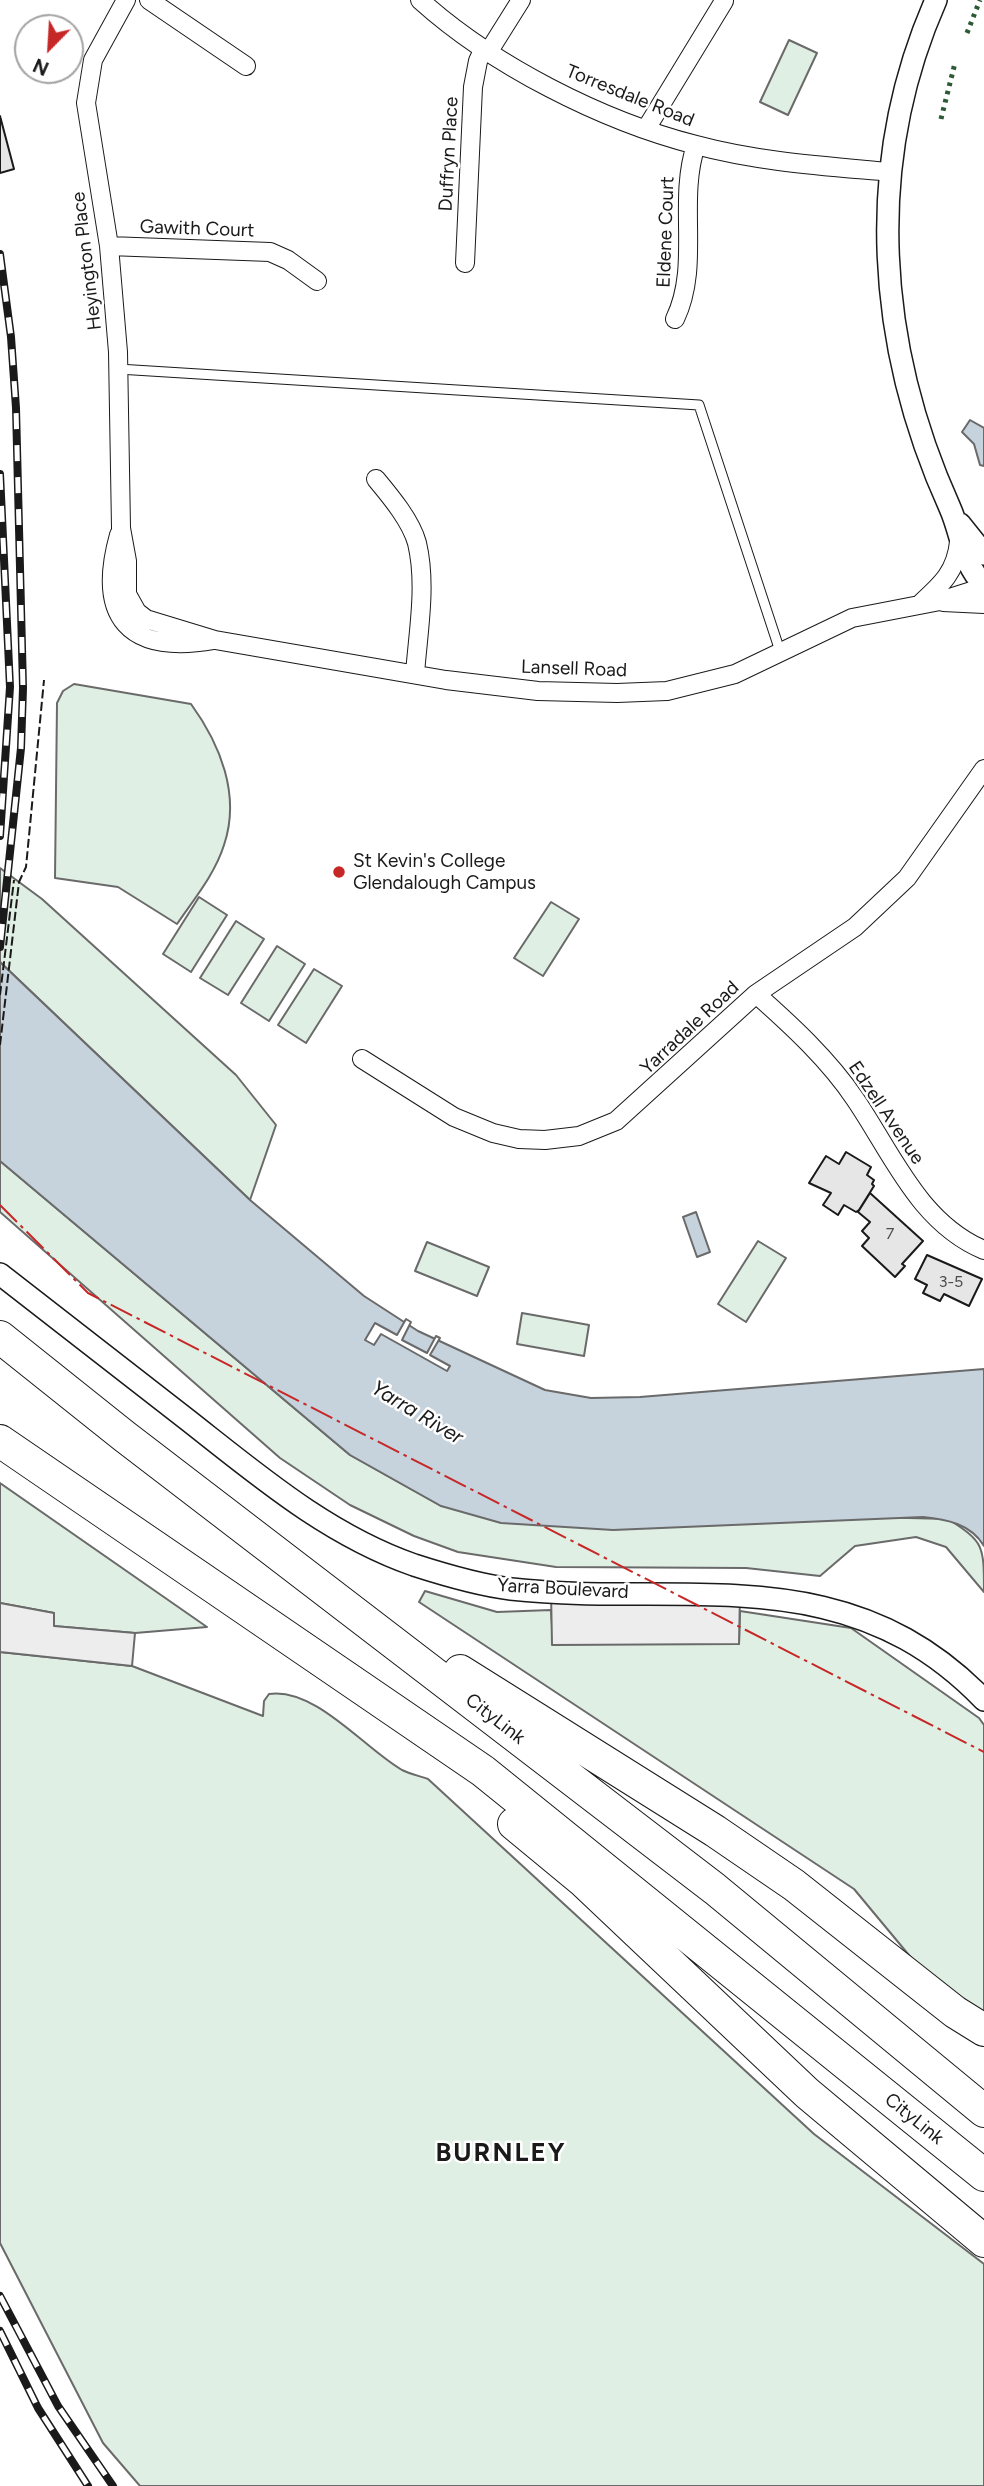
<!DOCTYPE html>
<html>
<head>
<meta charset="utf-8">
<style>
  body { margin:0 }
  #map { position:relative; width:984px; height:2486px; overflow:hidden; background:#fff; font-family:Figtree,sans-serif }
  canvas { display:block }
  .north { position:absolute; left:14px; top:14px; width:70px; height:70px; box-sizing:border-box; background:#fff; border:2px solid #a3a3a3; border-radius:50%; rotate:204deg; font-size:19px; font-weight:700; line-height:28px; text-align:center; color:#1a1a1a }
  .north::after { content:''; display:block; margin:auto; width:24px; height:32px; background:#c62828; clip-path:polygon(50% 0,100% 100%,50% 72%,0 100%) }
</style>
</head>
<body>
<div id="map">
<canvas width="984" height="2486"></canvas>
<div class="north">N</div>
</div>
<script>
const g = document.querySelector('canvas').getContext('2d');
g.lineJoin = 'round';
function fill(path, color) { g.fillStyle = color; g.fill(path, 'evenodd'); }
function stroke(path, color, width, dash) { g.strokeStyle = color; g.lineWidth = width; g.lineCap = dash ? 'butt' : 'round'; g.setLineDash(dash || []); g.stroke(path); }
function drawText(font, color, halo, rows, align = 'center') {
  g.font = font + ' Figtree,sans-serif'; g.lineWidth = 5; g.setLineDash([]); g.textBaseline = 'middle'; g.strokeStyle = halo; g.fillStyle = color; for (const [text, x, y, turn = 0] of rows) {
    g.save(); g.translate(x, y); g.rotate((+turn || 0) * Math.PI / 180); g.textAlign = isNaN(turn) ? turn : align; if (halo) g.strokeText(text, 0, 0); g.fillText(text, 0, 0); g.restore();
  }
}
const green = new Path2D(`
  M789,40L817,53L788,115L760,102Z
  M74,684L191,704C220,744 241,795 224,845C215,874 194,899 177,924L118,887L55,878L57,703L63,691Z
  M0,868L42,899L236,1075L276,1125L250,1200L0,962Z
  M199,897L227,915L191,972L163,954Z
  M551,902L579,919L543,976L514,958Z
  M236,921L264,939L228,995L200,978Z
  M277,946L305,964L269,1021L241,1003Z
  M314,969L342,986L306,1043L278,1025Z
  M0,1161L350,1455L441,1506L948,1519C984,1542 984,1545 984,1592L946,1547L916,1537L855,1546L820,1576L746,1568L556,1567L458,1552L414,1536L350,1505L280,1458L0,1212Z
  M758,1241L786,1258L746,1322L718,1304Z
  M427,1242L489,1267L477,1296L415,1271Z
  M522,1313L589,1325L584,1356L517,1344Z
  M0,1483L207,1627L135,1633L53,1626L54,1613L0,1603Z
  M425,1591L497,1612L551,1610L552,1626L739,1644L740,1611L851,1628L979,1718L984,1725V2021L923,1972L854,1889L419,1602Z
  M0,1652L132,1666L263,1716L264,1701L269,1694C315,1687 365,1749 402,1770C410,1774 420,1776 428,1779L814,2134L984,2264V2486H140L103,2443L0,2243Z`);
const parking = new Path2D(`
  M551,1592L740,1594L739,1644L552,1645Z
  M0,1603L54,1613V1626L135,1633L132,1666L0,1652Z`);
const water = new Path2D(`
  M970,420L984,428V466L980,465L974,444L962,432Z
  M0,962L250,1200L364,1296L418,1331L545,1390L591,1398L640,1397L984,1369V1546C971,1524 946,1519 923,1517L613,1530L501,1523L441,1506L350,1455L0,1161Z
  M696,1212L710,1252L697,1257L683,1217Z`);
const pier = new Path2D(`
  M406,1319L411,1322L402,1340L427,1353L436,1336L440,1338L430,1355L450,1366L447,1371L381,1334L374,1345L365,1340L375,1323L397,1335Z`);
const building = new Path2D(`
  M0,116L14,169L0,173Z
  M846,1152L871,1167L867,1175L874,1180L872,1184L874,1186L859,1210L856,1212L844,1205L838,1215L823,1205L831,1193L809,1183L826,1156L839,1164Z
  M870,1193L923,1241L902,1264L905,1266L895,1277L862,1246L869,1238L862,1231L870,1222L858,1212Z
  M927,1255L982,1279L969,1306L944,1294L940,1301L923,1293L927,1285L915,1279Z`);
const service = new Path2D(`
  M118,369L699,405L780,651`);
const minor = new Path2D(`
  M126,0L93,60L86,103L109,246L118,352L121,528L127,561V594L137,612L146,619L215,640L446,680L538,691L617,693L667,691L735,674L852,618L940,601L984,587
  M149,0L246,66
  M420,0C492,65 602,121 696,145C759,162 825,166 890,172
  M489,51L521,0
  M646,129L724,1
  M109,246L270,252L288,260L317,281
  M465,263L473,87L478,61L484,48
  M675,319C701,265 677,202 696,145
  M376,479C391,497 411,521 417,543C427,585 418,632 415,674
  M119,535C96,617 128,655 214,640
  M943,602L984,604
  M920,604C941,585 956,572 959,542
  M756,994C791,1025 829,1060 855,1099C892,1153 919,1223 984,1250
  M362,1059L454,1117L493,1133L519,1139L545,1140L579,1136L616,1121L756,994L855,927L907,878L984,769`);
const tertiary = new Path2D(`
  M936,0C863,165 877,347 950,508C962,535 962,563 984,585
  M960,524L984,554
  M0,1274C63,1323 126,1372 189,1421C259,1476 328,1535 414,1565C445,1575 478,1585 511,1589C686,1608 845,1556 984,1700`);
const motorway = new Path2D(`
  M0,1337L124,1436L715,1889L984,2111
  M0,1441L483,1771L984,2175
  M460,1671L715,1831L794,1885L955,2012L984,2030
  M514,1824L583,1881L807,2093L984,2241`);
const rail = new Path2D(`
  M0,254L11,337L16,408L23,688L21,748L0,947
  M0,474L10,687L0,836
  M0,2296L58,2406L113,2486
  M0,2331L38,2408L88,2486`);
const hedge = new Path2D(`
  M967,33L980,0
  M941,119L955,63`);
const fence = new Path2D(`
  M0,995L14,880
  M0,1045L19,882L26,867L44,680`);
const power = new Path2D(`
  M0,1205L88,1293L984,1752`);
const markers = [
  [339,872,7,"#c62828"]
];
const numberNames = [
  ["7",890,1234],
  ["3-5",951,1282]
];
const streetNames = [
  ["Torresdale Road",630,96,22],
  ["Duffryn Place",449,154,-87],
  ["Gawith Court",197,229,2],
  ["Eldene Court",666,232,-88],
  ["Heyington Place",87,261,-97],
  ["Lansell Road",574,669,2],
  ["Yarradale Road",690,1028,-43],
  ["Edzell Avenue",886,1113,56],
  ["Yarra Boulevard",563,1589,3],
  ["CityLink",495,1719,38],
  ["CityLink",914,2119,39]
];
const poiNames = [
  ["St Kevin's College",353,861],
  ["Glendalough Campus",353,883]
];
const waterNames = [
  ["Yarra River",417,1413,31]
];
const districtNames = [
  ["BURNLEY",501,2153]
];
fill(green, '#e0efe3');
stroke(green, '#6a6a6a', 2);
fill(parking, '#ededed');
stroke(parking, '#6a6a6a', 2);
fill(water, '#c6d2dc');
stroke(water, '#6a6a6a', 2);
fill(pier, '#fff');
stroke(pier, '#6a6a6a', 2);
fill(building, '#e6e6e6');
stroke(building, '#1a1a1a', 2);
stroke(service, '#1a1a1a', 11);
stroke(minor, '#1a1a1a', 20);
stroke(tertiary, '#1a1a1a', 24);
stroke(motorway, '#1a1a1a', 34);
stroke(service, '#fff', 9);
stroke(minor, '#fff', 18);
stroke(tertiary, '#fff', 21);
stroke(motorway, '#fff', 32);
stroke(rail, '#1a1a1a', 8);
stroke(rail, '#fff', 5, [16]);
stroke(hedge, '#2b5a34', 5, [3.5, 5]);
stroke(fence, '#1a1a1a', 2, [9, 3.5]);
stroke(power, '#c62828', 2, [24, 5, 3.5, 5]);
for (const [x, y, r, color] of markers) { const dot = new Path2D(); dot.arc(x, y, r, 0, 2 * Math.PI); g.fillStyle = color; g.fill(dot); stroke(dot, '#fff', 2.5); }
drawText('16px', '#4d4d4d', null, numberNames);
drawText('19px', '#1a1a1a', '#fff', streetNames);
drawText('19px', '#1a1a1a', '#fff', poiNames, 'left');
drawText('italic 21px', '#1a1a1a', '#fff', waterNames);
g.letterSpacing = '2px';
drawText('bold 26px', '#1a1a1a', '#fff', districtNames);
g.letterSpacing = '0px';
</script>
</body>
</html>
